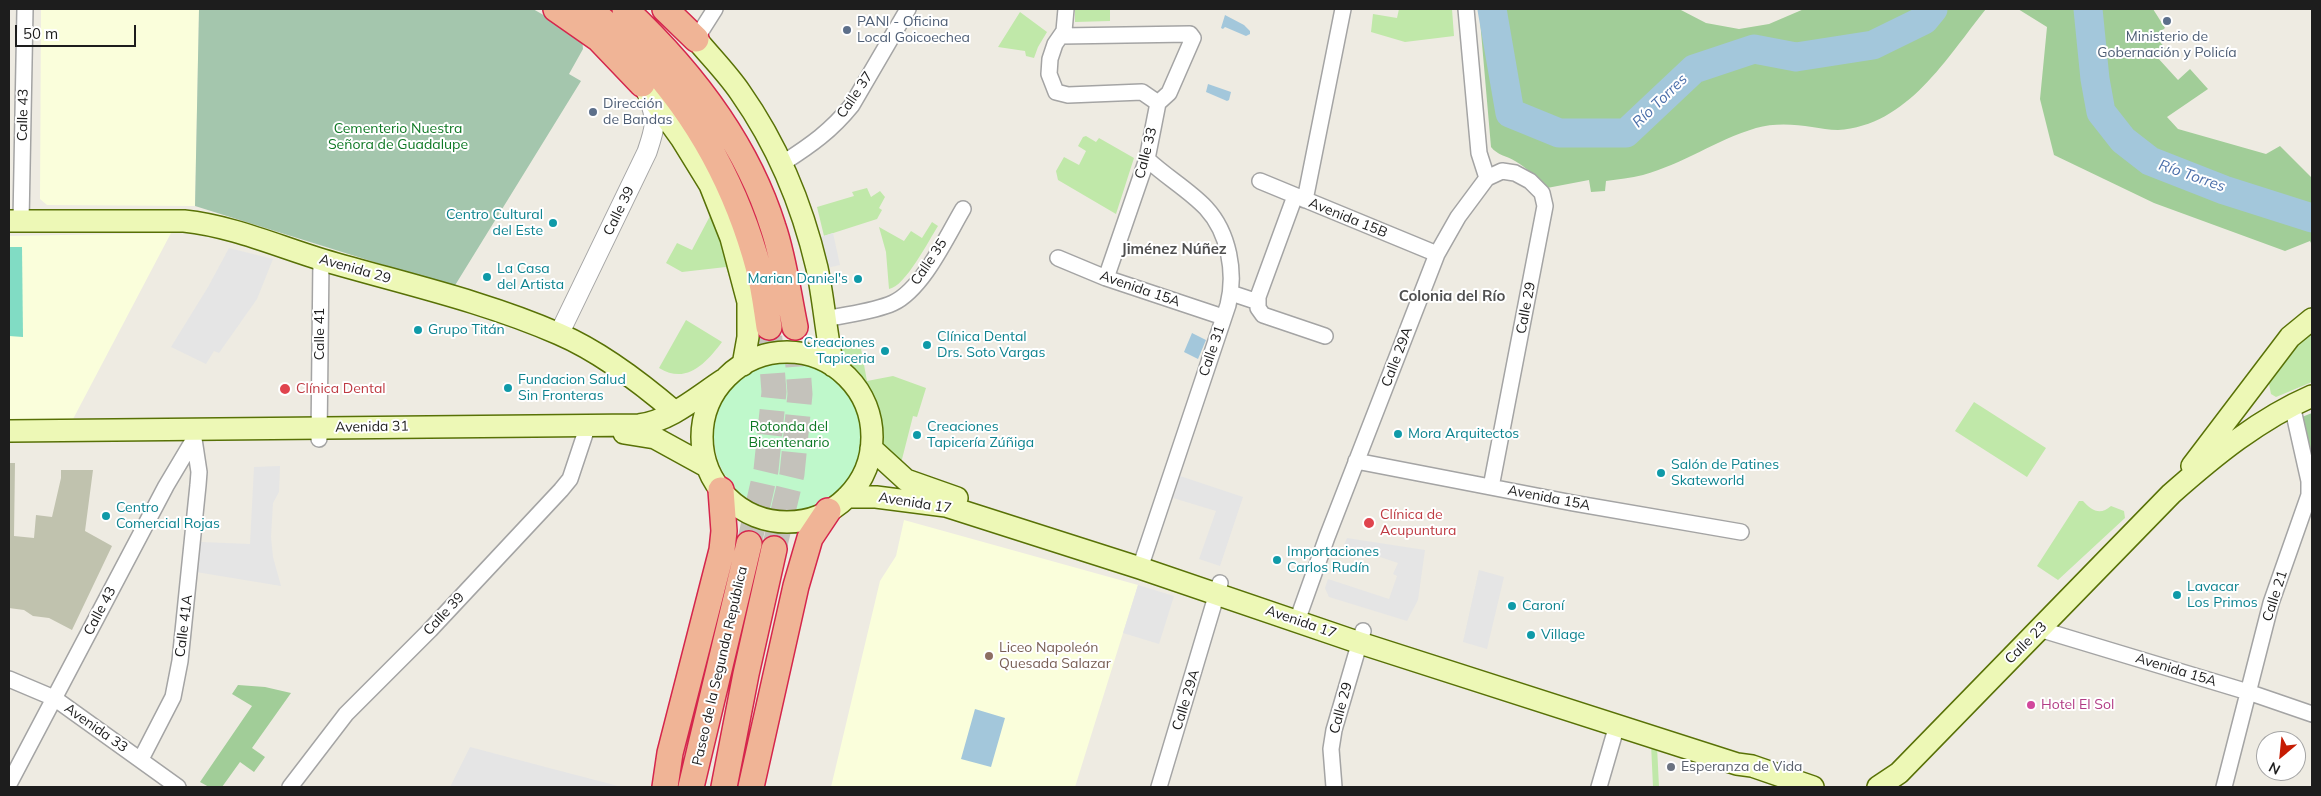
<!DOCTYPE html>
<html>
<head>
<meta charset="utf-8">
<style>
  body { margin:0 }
  #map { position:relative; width:2321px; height:796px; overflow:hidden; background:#eeebe2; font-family:Mulish,sans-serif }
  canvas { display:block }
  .frame { position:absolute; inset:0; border:10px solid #1d1d1d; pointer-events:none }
  .north { position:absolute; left:2256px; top:731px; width:50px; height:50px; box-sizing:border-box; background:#fff; border:1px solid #a5a5a5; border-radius:50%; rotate:208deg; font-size:14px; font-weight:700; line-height:20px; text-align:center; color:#1d1d1d }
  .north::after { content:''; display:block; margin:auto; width:18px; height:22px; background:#c61c03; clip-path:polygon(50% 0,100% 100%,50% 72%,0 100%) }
  .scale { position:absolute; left:15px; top:25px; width:121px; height:22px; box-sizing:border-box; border:2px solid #1d1d1d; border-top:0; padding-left:6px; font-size:15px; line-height:18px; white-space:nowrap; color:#1d1d1d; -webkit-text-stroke:4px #fff; paint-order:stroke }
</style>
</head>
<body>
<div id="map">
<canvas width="2321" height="796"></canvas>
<div class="frame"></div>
<div class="north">N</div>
<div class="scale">50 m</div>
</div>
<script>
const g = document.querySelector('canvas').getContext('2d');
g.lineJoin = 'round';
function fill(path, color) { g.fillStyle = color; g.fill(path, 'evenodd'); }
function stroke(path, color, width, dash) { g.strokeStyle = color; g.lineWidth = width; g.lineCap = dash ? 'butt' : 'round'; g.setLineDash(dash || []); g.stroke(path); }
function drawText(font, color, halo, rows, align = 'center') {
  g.font = font + ' Mulish,sans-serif'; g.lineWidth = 4; g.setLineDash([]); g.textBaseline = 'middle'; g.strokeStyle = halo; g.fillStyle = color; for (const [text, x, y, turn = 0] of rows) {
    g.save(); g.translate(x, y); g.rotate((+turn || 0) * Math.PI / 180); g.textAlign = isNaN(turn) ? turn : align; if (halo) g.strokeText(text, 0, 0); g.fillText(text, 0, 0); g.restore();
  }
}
const education = new Path2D(`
  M41,9H199L195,206L47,205L40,199Z
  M171,233L72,421L9,420V236Z
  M904,520L1138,585L1075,787H831L880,581L896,556Z`);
const construction = new Path2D(`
  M9,463H15L14,536L34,538L36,515L52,517L61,478V470H93L85,531L112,546L72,630L49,618L33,616L24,610L9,608Z`);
const grass = new Path2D(`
  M1075,9H1110V21L1075,22Z
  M1399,9H1452L1454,36L1405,42L1371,32L1373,14L1397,18Z
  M1020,12L1047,32L1038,47L1034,58L1026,56L1025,51L998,47Z
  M1086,136L1096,142L1099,138L1134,158L1116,214L1058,180L1056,171L1064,157L1079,165L1086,151L1078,146L1083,137Z
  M867,188L871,197L880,191L885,197L879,208L882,210L877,219L824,236L817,207L854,196L852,192Z
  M718,212L736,274L729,276L726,267L682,272L666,263L677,243L692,250L710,216Z
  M932,222L938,226C929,240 905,287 889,289L886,252L879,227L904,241L911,231L922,238Z
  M686,320L722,342C706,363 687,385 659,368Z
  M2312,329V382L2276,397L2271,394L2268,379Z
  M859,338L867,381L893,376L926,388L917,417L913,416L899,471L874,440C880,417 876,393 855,380C849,376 842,373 839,367C837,361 837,350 836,343Z
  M1974,402L2046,448L2027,477L1955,431Z
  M2079,501H2083C2091,510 2100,516 2111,506L2124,511L2125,518L2058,580L2037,566Z
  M1651,744L1657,746L1659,787H1653Z`);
const forest = new Path2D(`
  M1479,9H1679L1706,23L1739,29L1769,24L1804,9H1986C1947,57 1908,126 1838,130C1829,130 1821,128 1812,127C1794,124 1773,123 1756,128C1716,140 1683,164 1643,175C1631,178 1618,179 1606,181L1605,191L1591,192L1589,180L1547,188C1537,178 1527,168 1515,161C1507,156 1497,155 1491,147Z
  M2018,9H2153L2165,28L2155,36L2166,49L2157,57L2178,80L2190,69L2208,89L2167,117L2178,129L2266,154L2280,146L2312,178V245L2310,241L2285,251L2154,203L2054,155L2040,99L2047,27Z
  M2312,413V472L2302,417Z
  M238,685L265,687L291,693L252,748L265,757L254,772L240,762L222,787H209L200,782L252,706L232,694Z`);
const cemetery = new Path2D(`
  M199,9H533L582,37L583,49L569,74L581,81L454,287L195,206Z`);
const park = new Path2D(`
  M714 436a75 75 0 1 1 150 0a75 75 0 1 1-150 0Z`);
const pitch = new Path2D(`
  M9,247H22L23,337L9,336Z`);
const parking = new Path2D(`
  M833,233L840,265L827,268L820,237Z
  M229,248L273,259L257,299L219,353L214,351L206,364L171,347L208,287Z
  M280,466L279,492L273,503L271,537L273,557L281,586L196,572L201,542L250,544L254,467Z
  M1180,476L1243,497L1220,566L1199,559L1216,511L1173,498Z
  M1347,538L1425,550L1418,600L1407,621L1329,597L1325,588L1328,579L1389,599L1397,576L1393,574L1398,563L1344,545Z
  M1479,570L1504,577L1487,649L1463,642Z
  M1138,585L1174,596L1159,644L1123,633Z
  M470,747L553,769L622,787H450Z`);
const water = new Path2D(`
  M1225,15L1244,25L1250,31V34L1246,36L1225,27L1223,29L1221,28Z
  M1208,84L1231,92L1229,100L1227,101L1206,92Z
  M1192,333L1206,340L1198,359L1184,352Z
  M975,709L1005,718L991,767L961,759Z`);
const river = new Path2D(`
  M1492,9L1510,113L1559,133H1626L1694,69L1754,49L1796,57L1873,45L1924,20L1933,9
  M2088,9L2095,79L2101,112L2123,140L2150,161L2224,190L2312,218`);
const trunkTunnel = new Path2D(`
  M749,544L766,470L774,392L769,327
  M774,549L792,474L800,394L795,327`);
const minor = new Path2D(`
  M1066,9L1064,31L1055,44L1050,59L1049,74L1056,92L1068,95L1142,92L1158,103
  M1061,36L1190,34L1193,38L1169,93L1158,103L1147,159L1106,278
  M696,39L715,9
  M783,163C811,145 831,131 852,105L908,9
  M1487,178L1502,171L1515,173L1530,181L1542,193L1545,206L1491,487
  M1260,181L1437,254
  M1295,196L1258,297V308L1263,315L1325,336
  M1305,200L1343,9
  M21,221L25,9
  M1058,258L1106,278L1223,317
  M1231,293L1258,302
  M826,319C848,314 873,312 893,303C923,289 947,236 963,209
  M319,439L321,259
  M1356,461L1573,503L1741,532
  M1140,568L1228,305C1236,273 1229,233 1206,208C1189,190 1166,177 1147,159
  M1297,621L1327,537L1437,254L1458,217L1487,178L1479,153L1466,9
  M2039,629L2248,692L2312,714
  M9,679L54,698L178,787
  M141,759L173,697L180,661L198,485L199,472L194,439
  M9,784L166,486L194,439
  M290,787L346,714L430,630L561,490L570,479L585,434
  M1159,787L1220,583
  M1334,787L1331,749L1334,730L1363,631
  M1599,787L1617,725
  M2224,787L2271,603L2309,495V481L2292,405`);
const tertiary = new Path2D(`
  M559,334L647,152C655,128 658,120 648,97`);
const secondary = new Path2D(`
  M696,39C710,56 727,73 740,92C778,146 802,204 817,268C824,301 826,334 833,366
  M642,84L681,138L710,185L731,238L748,302V337L743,365
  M9,221H184C232,226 277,246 323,260C401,283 484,301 559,334C601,352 640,382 675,412
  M702 437a85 85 0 1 1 170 0a85 85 0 1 1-170 0Z
  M9,431L639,425C670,421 697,397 723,380
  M624,433L655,438L706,466
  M871,448L906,480L957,498
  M2192,466L2290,337L2312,319
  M847,497H876L946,506L1140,568L1360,643L1737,764L1752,766L1813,787
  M1878,787L1899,773L2171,494C2214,456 2259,419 2312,396`);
const trunk = new Path2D(`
  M556,9L599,39L642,84
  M589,9C607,24 626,40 643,57C699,117 738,191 759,270C764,289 766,308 769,327
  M625,9C689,69 746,141 773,227C784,259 788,294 795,327
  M665,9L696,39
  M665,787L670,753L722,550L724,531L721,490
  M691,787L749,544
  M724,787L746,674L774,549
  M751,787L796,586L810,538L828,511`);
const markers = [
  [2167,21,5,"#5c6f8a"],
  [847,30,5,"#5c6f8a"],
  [593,112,5,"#5c6f8a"],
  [553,223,5,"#0f9aa8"],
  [487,277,5,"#0f9aa8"],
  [858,279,5,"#0f9aa8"],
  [418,330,5,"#0f9aa8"],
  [927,345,5,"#0f9aa8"],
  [885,351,5,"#0f9aa8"],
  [508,388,5,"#0f9aa8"],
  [285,389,6,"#e0444e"],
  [1398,434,5,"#0f9aa8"],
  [917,435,5,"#0f9aa8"],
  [1661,473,5,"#0f9aa8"],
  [106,516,5,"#0f9aa8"],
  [1369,523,6,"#e0444e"],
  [1277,560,5,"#0f9aa8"],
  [2177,595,5,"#0f9aa8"],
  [1512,606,5,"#0f9aa8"],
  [1531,635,5,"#0f9aa8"],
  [989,656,5,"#8d6e63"],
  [2031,705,5,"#d1479c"],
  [1671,767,5,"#6b7280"]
];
const serviceNames = [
  ["PANI - Oficina",857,22],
  ["Local Goicoechea",857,38],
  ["Ministerio de",2167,37,"center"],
  ["Gobernación y Policía",2167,53,"center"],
  ["Dirección",603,104],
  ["de Bandas",603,120]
];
const streetNames = [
  ["Calle 37",855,95,-56],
  ["Calle 43",23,115,-89],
  ["Calle 33",1146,153,-76],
  ["Calle 39",619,211,-64],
  ["Avenida 15B",1348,218,22],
  ["Calle 35",929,262,-56],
  ["Avenida 29",355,269,16],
  ["Avenida 15A",1140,289,19],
  ["Calle 29",1526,308,-79],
  ["Calle 41",320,334,-90],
  ["Calle 31",1212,351,-71],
  ["Calle 29A",1397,357,-69],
  ["Avenida 31",372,427,-1],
  ["Avenida 15A",1549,498,11],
  ["Avenida 17",915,503,9],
  ["Calle 21",2275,596,-72],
  ["Calle 43",100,611,-62],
  ["Calle 39",444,614,-47],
  ["Avenida 17",1301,622,19],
  ["Calle 41A",184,626,-83],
  ["Calle 23",2026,643,-45],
  ["Paseo de la Segunda República",720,666,-77],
  ["Avenida 15A",2176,670,17],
  ["Calle 29A",1186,700,-73],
  ["Calle 29",1341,708,-75],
  ["Avenida 33",96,728,35]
];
const parkNames = [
  ["Cementerio Nuestra",398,129],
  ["Señora de Guadalupe",398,145],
  ["Rotonda del",789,427],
  ["Bicentenario",789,443]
];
const cultureNames = [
  ["Centro Cultural",543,215,"right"],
  ["del Este",543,231,"right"],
  ["La Casa",497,269],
  ["del Artista",497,285],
  ["Marian Daniel's",848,279,"right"],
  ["Grupo Titán",428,330],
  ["Clínica Dental",937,337],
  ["Drs. Soto Vargas",937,353],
  ["Creaciones",875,343,"right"],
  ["Tapiceria",875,359,"right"],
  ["Fundacion Salud",518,380],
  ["Sin Fronteras",518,396],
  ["Creaciones",927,427],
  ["Tapicería Zúñiga",927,443],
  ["Mora Arquitectos",1408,434],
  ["Salón de Patines",1671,465],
  ["Skateworld",1671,481],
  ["Centro",116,508],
  ["Comercial Rojas",116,524],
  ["Importaciones",1287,552],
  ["Carlos Rudín",1287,568],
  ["Lavacar",2187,587],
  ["Los Primos",2187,603],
  ["Caroní",1522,606],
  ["Village",1541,635]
];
const healthNames = [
  ["Clínica Dental",296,389],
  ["Clínica de",1380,515],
  ["Acupuntura",1380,531]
];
const educationNames = [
  ["Liceo Napoleón",999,648],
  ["Quesada Salazar",999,664]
];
const hotelNames = [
  ["Hotel El Sol",2041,705]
];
const worshipNames = [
  ["Esperanza de Vida",1681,767]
];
const waterNames = [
  ["Río Torres",1660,101,-44],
  ["Río Torres",2192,176,19]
];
const neighbourhoodNames = [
  ["Jiménez Núñez",1174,249],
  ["Colonia del Río",1452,296]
];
fill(education, '#fafedb');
fill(construction, '#c0c2ae');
fill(grass, '#c0e8a9');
fill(forest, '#a1cd98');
fill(cemetery, '#a4c6ad');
fill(park, '#bff8cb');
fill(pitch, '#81dcc4');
fill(parking, '#e5e5e5');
fill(water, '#a3c7db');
stroke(river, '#a3c7db', 29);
stroke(trunkTunnel, '#c4c2bb', 25, [25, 12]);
stroke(minor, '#a4a4a4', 18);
stroke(tertiary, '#a4a4a4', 21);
stroke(secondary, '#587106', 24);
stroke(trunk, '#d5264c', 28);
stroke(minor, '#fff', 15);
stroke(tertiary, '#fff', 19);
stroke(secondary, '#edf8b6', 21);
stroke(trunk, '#f0b496', 25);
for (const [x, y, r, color] of markers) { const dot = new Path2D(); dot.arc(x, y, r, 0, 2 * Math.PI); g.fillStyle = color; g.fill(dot); stroke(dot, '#fff', 2); }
drawText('14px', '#4e5e75', '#fff', serviceNames, 'left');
drawText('14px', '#1d1d1d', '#fff', streetNames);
drawText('14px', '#0d7823', '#fff', parkNames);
drawText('14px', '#0d838f', '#fff', cultureNames, 'left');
drawText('14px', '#be3a42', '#fff', healthNames, 'left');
drawText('14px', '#785e54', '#fff', educationNames, 'left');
drawText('14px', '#b23c85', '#fff', hotelNames, 'left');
drawText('14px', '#5b616d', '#fff', worshipNames, 'left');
drawText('italic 15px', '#4b6faa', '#fff', waterNames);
drawText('bold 15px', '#505050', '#fff', neighbourhoodNames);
</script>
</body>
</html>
